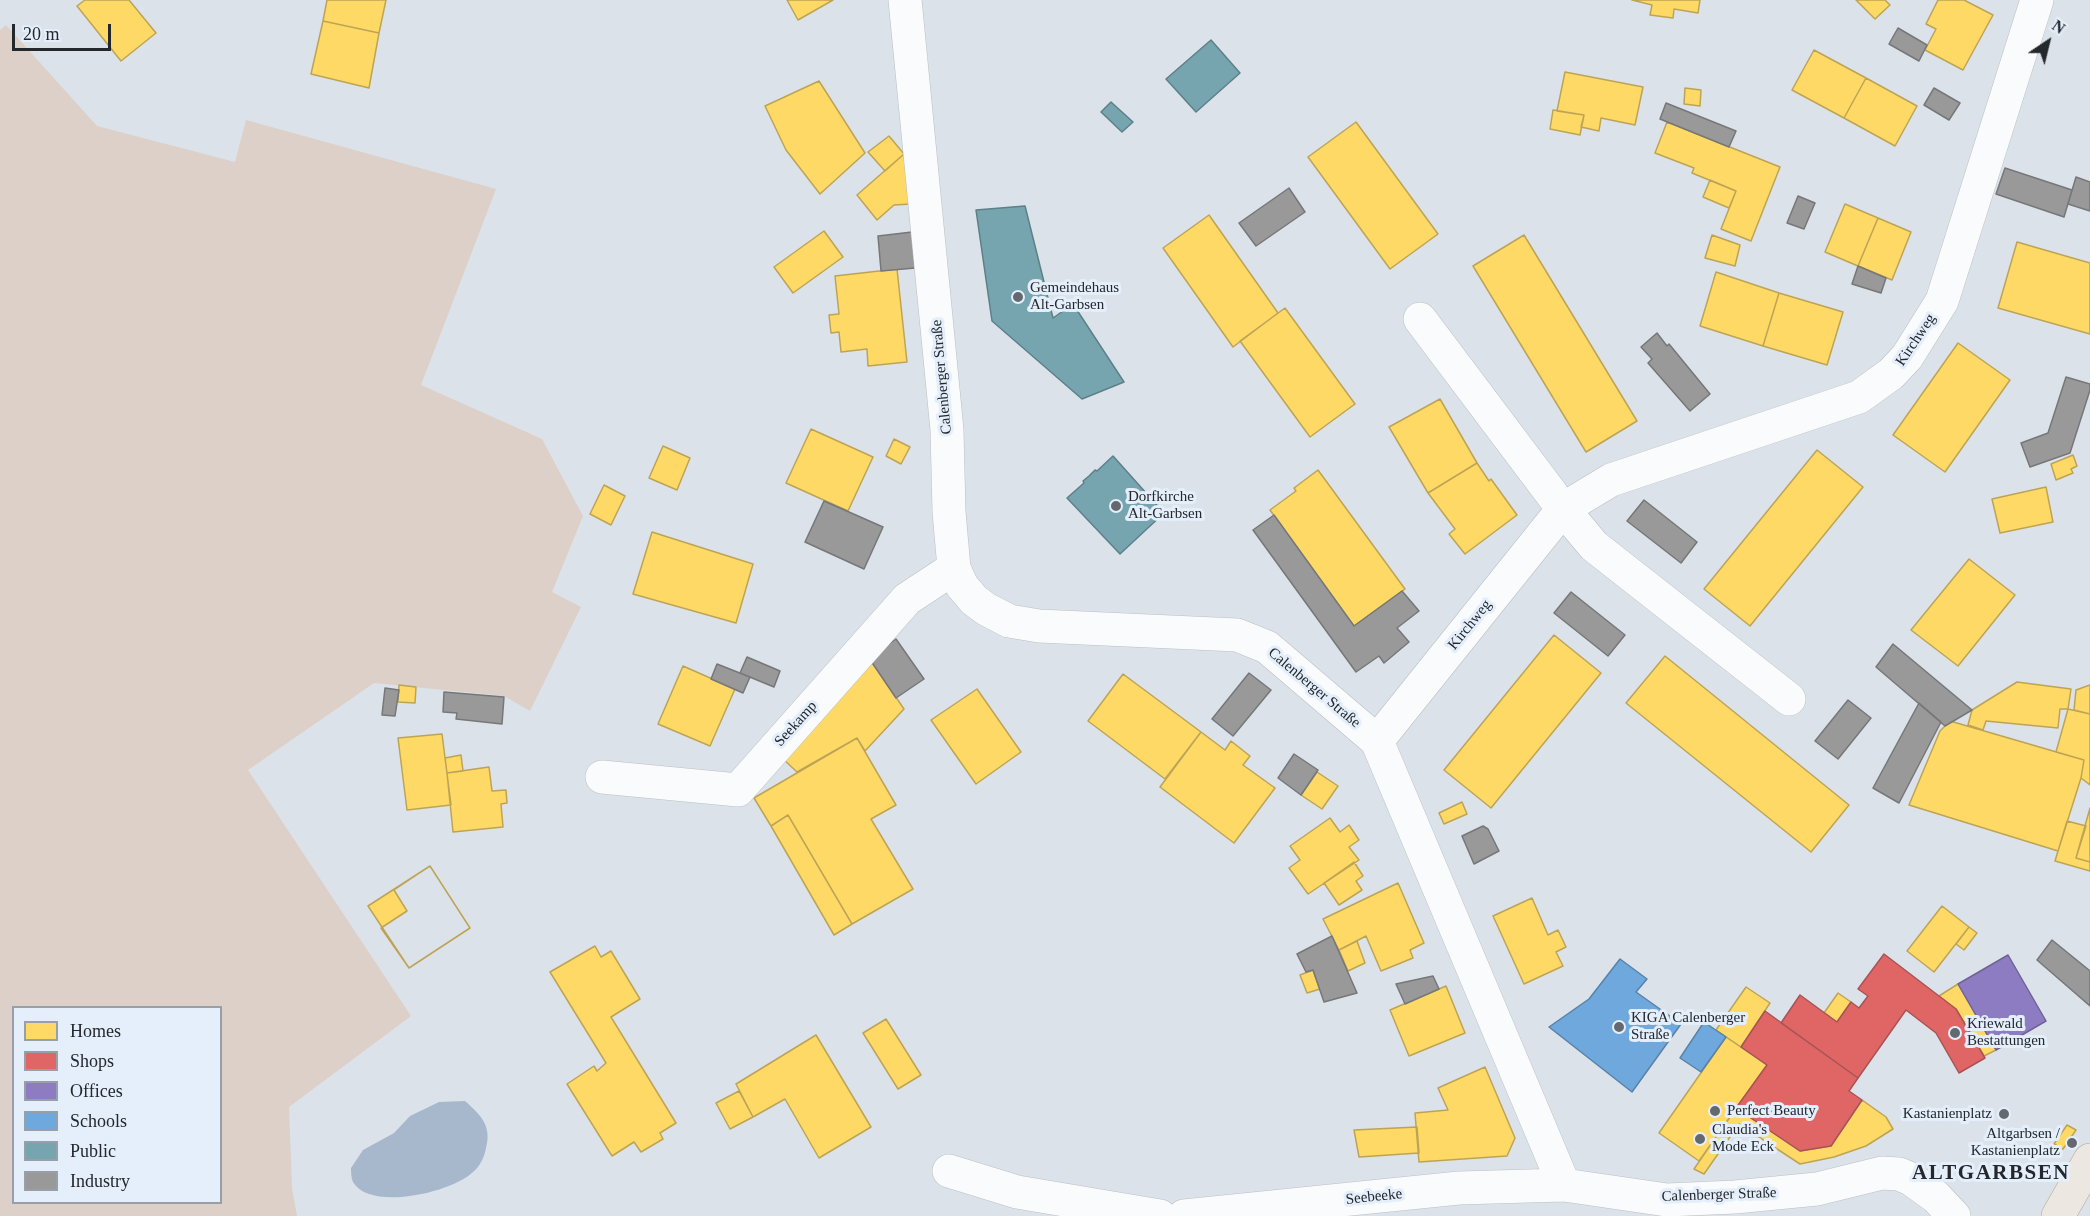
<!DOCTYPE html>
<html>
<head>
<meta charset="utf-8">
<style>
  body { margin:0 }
  #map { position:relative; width:2090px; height:1216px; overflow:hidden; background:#dce2e9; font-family:Georgia,serif }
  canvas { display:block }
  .legend { position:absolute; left:12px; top:1006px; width:210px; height:198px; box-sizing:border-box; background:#e4effb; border:2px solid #979fa9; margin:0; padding:8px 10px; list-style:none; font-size:18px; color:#24282d }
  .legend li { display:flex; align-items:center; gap:12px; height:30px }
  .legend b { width:30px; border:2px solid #979fa9 }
  .north { position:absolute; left:2018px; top:12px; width:60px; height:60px; -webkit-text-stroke:4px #e4effb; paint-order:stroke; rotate:35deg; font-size:16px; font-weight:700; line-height:24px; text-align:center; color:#24282d }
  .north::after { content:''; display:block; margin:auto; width:21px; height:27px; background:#24282d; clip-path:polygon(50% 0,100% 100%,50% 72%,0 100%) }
  .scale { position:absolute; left:12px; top:24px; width:99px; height:27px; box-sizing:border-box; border:3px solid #24282d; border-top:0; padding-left:8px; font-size:18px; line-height:21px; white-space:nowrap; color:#24282d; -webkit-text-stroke:4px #e4effb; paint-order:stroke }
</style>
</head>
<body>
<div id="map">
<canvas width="2090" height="1216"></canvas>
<ul class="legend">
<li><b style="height:16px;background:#ffd966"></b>Homes</li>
<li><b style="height:16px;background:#e06666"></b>Shops</li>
<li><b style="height:16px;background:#8e7cc3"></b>Offices</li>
<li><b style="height:16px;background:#6fa8dc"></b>Schools</li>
<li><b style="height:16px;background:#76a5af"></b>Public</li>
<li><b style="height:16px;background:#999"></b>Industry</li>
</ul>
<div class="north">N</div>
<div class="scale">20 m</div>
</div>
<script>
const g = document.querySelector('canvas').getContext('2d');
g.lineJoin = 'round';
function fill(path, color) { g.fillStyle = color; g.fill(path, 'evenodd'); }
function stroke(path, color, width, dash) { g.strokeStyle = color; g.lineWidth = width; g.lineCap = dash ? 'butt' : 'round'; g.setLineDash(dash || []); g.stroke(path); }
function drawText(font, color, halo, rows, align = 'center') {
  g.font = font + ' Georgia,serif'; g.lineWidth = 6; g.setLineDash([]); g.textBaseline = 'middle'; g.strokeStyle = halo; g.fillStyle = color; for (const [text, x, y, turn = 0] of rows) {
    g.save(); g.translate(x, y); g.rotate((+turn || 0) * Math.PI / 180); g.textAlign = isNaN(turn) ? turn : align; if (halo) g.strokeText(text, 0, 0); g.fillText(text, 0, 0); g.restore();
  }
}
const green = new Path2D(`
  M6,25L97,126L235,162L246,120L496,189L421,385L542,439L583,516L552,592L581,607L530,711L504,696L374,683L248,770L411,1016L289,1107L292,1188L297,1216H0V30ZM14,1008H220V1202H14Z`);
const water = new Path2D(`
  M465,1101C481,1115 492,1126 486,1148C484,1158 480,1166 473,1172C453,1192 370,1212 353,1182C351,1178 351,1172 351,1168L363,1150L394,1133L410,1116L439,1102Z`);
const homes = new Path2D(`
  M85,0H129L156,33L121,61L77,6Z
  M327,0H386L379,33L323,21Z
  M787,0H833L798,20Z
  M1632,0H1700L1698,13L1674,9L1673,18L1650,15L1652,5Z
  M1856,0H1885L1890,5L1875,19Z
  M1938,0H1964L1993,15L1963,70L1925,50L1936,29L1926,24Z
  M323,21L379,33L369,88L311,74Z
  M1814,50L1866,78L1844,118L1792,90Z
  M1565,72L1643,87L1635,125L1601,118L1599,131L1581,127L1584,115L1557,111Z
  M1866,78L1917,106L1895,146L1844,118Z
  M819,81L865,153L820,194L786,150L765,106Z
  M1685,88L1701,90L1700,106L1684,104Z
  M1553,110L1584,115L1580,135L1550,129Z
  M1356,122L1438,234L1390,269L1308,157Z
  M1667,122L1780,167L1751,241L1721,229L1736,191L1692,173L1694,168L1655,153Z
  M889,136L904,154L885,171L868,152Z
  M904,154L910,204L894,205L877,220L857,195Z
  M1710,180L1736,191L1729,208L1703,197Z
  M1845,204L1878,218L1858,266L1825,252Z
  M1209,215L1278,313L1233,347L1163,248Z
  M1878,218L1911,232L1892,280L1858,266Z
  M824,231L843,257L793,293L774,267Z
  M1524,235L1637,421L1586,452L1473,266Z
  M1712,235L1740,245L1735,266L1705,258Z
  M2017,242L2090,263V334L1998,308Z
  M897,269L907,362L868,366L867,349L841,352L839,332L831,333L829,315L839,314L835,276Z
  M1716,272L1779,293L1763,346L1700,326Z
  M1779,293L1843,312L1827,365L1763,346Z
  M1285,308L1355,404L1310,437L1240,341Z
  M1958,343L2010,380L1945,472L1893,435Z
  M1440,399L1477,463L1428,493L1389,427Z
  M811,429L873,457L848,511L786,483Z
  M894,439L910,447L901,464L886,456Z
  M663,446L690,458L677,490L649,478Z
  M1817,450L1863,487L1750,626L1704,589Z
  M2073,455L2077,466L2071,469L2073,473L2056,480L2051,464Z
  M1477,463L1489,481L1491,479L1517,515L1465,554L1449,534L1455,529L1428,493Z
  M1318,470L1405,589L1354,626L1270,510L1296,491L1294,488Z
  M604,485L625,496L611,525L590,514Z
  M2046,487L2053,522L2000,533L1992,499Z
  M652,532L753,564L736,623L633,594Z
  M1969,559L2015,595L1958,666L1911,630Z
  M1554,635L1601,673L1491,808L1444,770Z
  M1665,656L1849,805L1811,852L1626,703Z
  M869,658L904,709L865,751L857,738L797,772L781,757Z
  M683,666L735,689L710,746L658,724Z
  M1123,674L1201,732L1165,779L1088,721Z
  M2017,682L2071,689L2068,709H2060L2058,728L1986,721L1983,730L1968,725L1972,710Z
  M399,685L416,687L415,703L398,702Z
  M2090,685V714L2074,710L2076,690Z
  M977,689L1021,752L976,784L931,720Z
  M2068,709L2090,714V785L2081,778L2084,760L2056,752Z
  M1950,721L2084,760L2081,778L2058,851L1909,805L1940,731Z
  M1201,732L1225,750L1231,741L1250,756L1243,765L1275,788L1234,843L1160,787Z
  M442,734L451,805L407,810L398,738Z
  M857,738L896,805L871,819L913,889L852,924L788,815L771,826L754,798Z
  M461,755L463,771L447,773L445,758Z
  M489,767L492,791L506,790L507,803L501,804L503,827L453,832L447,773Z
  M1317,772L1338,786L1322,809L1301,795Z
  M1462,802L1467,814L1444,824L1439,813Z
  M2090,808V862L2076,858Z
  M788,815L852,924L834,935L771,826Z
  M1330,818L1340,832L1349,825L1359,840L1349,847L1359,860L1308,894L1289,868L1300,860L1290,846Z
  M2067,821L2086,826L2076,858L2090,862V871L2055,861Z
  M1354,862L1363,876L1356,881L1362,890L1339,905L1324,883Z
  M430,866L470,928L409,968L368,906Z
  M430,866L470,928L409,968L381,928L407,911L394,890Z
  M1398,883L1424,943L1410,950L1413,958L1381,971L1366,936L1339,950L1323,919Z
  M1532,898L1548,935L1558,930L1566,947L1556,952L1563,966L1524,984L1493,916Z
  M1942,906L1969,927L1934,972L1907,951Z
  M1969,927L1977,933L1964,950L1956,944Z
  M1357,941L1365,963L1348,971L1339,950Z
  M595,946L601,957L611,951L640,999L611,1017L676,1123L660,1133L663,1139L641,1152L634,1142L612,1156L567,1084L594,1066L597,1071L606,1063L550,972Z
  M1313,970L1320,989L1307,993L1300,975Z
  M1958,984L1996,1050L1984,1056L1956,1009L1939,996Z
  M1446,986L1465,1033L1409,1056L1390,1010Z
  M1746,987L1770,1003L1741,1047L1716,1030Z
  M1838,993L1851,1002L1837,1022L1824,1013Z
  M886,1019L921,1075L898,1089L863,1033Z
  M816,1035L871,1127L819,1158L785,1099L753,1117L736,1084Z
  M1726,1037L1767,1065L1699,1161L1659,1133Z
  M1485,1067L1515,1138L1507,1156L1419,1162L1415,1113L1448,1110L1438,1088Z
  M739,1091L753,1117L730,1129L716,1103Z
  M1862,1100L1886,1117L1893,1129L1866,1146L1834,1157L1800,1164L1739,1124L1704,1174L1694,1169L1736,1108L1800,1151L1831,1146Z
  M2067,1125L2076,1130L2063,1149L2054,1144Z
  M1417,1127L1419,1153L1359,1157L1354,1130Z`);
const shops = new Path2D(`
  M1884,954L1956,1009L1985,1058L1959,1073L1936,1033L1906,1010L1858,1078L1781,1023L1800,995L1837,1022L1851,1002L1859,1008L1868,996L1858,989Z
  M1765,1011L1858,1078L1849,1091L1862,1100L1831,1146L1800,1151L1736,1108L1767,1065L1741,1047Z`);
const offices = new Path2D(`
  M2008,955L2046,1021L1996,1050L1958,984Z`);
const schools = new Path2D(`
  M1620,959L1647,979L1636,992L1681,1024L1632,1092L1549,1027L1589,999Z
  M1704,1022L1726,1037L1701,1072L1680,1058Z`);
const public = new Path2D(`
  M1211,40L1240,73L1196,112L1166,79Z
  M1111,102L1133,122L1122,132L1101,112Z
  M1025,206L1053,318L1073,304L1124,382L1082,399L992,321L976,210Z
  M1113,456L1164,513L1120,554L1067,498L1084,483L1083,481L1089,476L1095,470L1097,471Z`);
const industry = new Path2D(`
  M1898,28L1927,45L1919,61L1889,44Z
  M1934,88L1960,103L1949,120L1924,105Z
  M1666,103L1736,131L1729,147L1660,119Z
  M2005,168L2072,190L2064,217L1996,194Z
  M2076,177L2090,182V211L2068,204Z
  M1289,188L1305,212L1256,246L1239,223Z
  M1798,196L1815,203L1804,229L1787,223Z
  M912,232L915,268L881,271L878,236Z
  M1858,266L1886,278L1881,293L1852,284Z
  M1657,333L1667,346L1669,344L1710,394L1690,411L1648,363L1652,359L1641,347Z
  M2066,377L2090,384V390L2070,453L2030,467L2021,443L2048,433Z
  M1644,500L1697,542L1681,563L1627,521Z
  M824,501L883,527L864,569L805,542Z
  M1274,515L1354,626L1402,591L1419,611L1397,628L1409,642L1384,663L1379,656L1356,672L1253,530Z
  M1571,592L1625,635L1608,656L1554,613Z
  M896,639L924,679L896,698L869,658Z
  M1893,644L1972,710L1945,726L1876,667Z
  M747,657L780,671L774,687L740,673Z
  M717,664L750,677L743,693L711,679Z
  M1249,673L1271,690L1233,736L1212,719Z
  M385,688L399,690L395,716L382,715Z
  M444,692L504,697L502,724L456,719L457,713L443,712Z
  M1848,700L1871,718L1838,759L1815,741Z
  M1919,703L1941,722L1899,803L1873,788Z
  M1294,754L1318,770L1301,795L1278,778Z
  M1483,826L1488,829L1499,851L1474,864L1462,836Z
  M1332,936L1357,993L1324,1002L1313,970L1306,972L1297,954Z
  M2052,940L2090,971V1006L2037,960Z
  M1433,976L1439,989L1405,1004L1396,984Z`);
const minor = new Path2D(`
  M905,0L947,430L949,512L954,568L962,586L974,600L986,609L1009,621L1039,626L1237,635L1267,647L1377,741L1564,1185
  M1420,319L1563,509L1594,546L1789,699
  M1377,741L1563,509L1611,480L1859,397L1891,374L1907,357L1942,301L2037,0
  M602,777L738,790L907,599L954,568
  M949,1171L1017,1192L1160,1216
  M1184,1216L1459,1188L1564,1185L1667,1200L1735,1197L1817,1189L1882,1173L1899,1174L1911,1179L1936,1197L1954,1216`);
const major = new Path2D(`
  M2058,1216L2090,1160`);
const markers = [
  [1018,297,6,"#64696f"],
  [1116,506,6,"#64696f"],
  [1619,1027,6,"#64696f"],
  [1955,1033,6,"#64696f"],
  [1715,1111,6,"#64696f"],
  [2004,1114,6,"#64696f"],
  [1700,1139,6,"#64696f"],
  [2072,1143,6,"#64696f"]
];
const poiNames = [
  ["Gemeindehaus",1030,288],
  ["Alt-Garbsen",1030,305],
  ["Dorfkirche",1128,497],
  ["Alt-Garbsen",1128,514],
  ["KIGA Calenberger",1631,1018],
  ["Straße",1631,1035],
  ["Kriewald",1967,1024],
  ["Bestattungen",1967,1041],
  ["Perfect Beauty",1727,1111],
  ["Kastanienplatz",1992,1114,"right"],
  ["Claudia's",1712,1130],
  ["Mode Eck",1712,1147],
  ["Altgarbsen /",2060,1134,"right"],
  ["Kastanienplatz",2060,1151,"right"]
];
const streetNames = [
  ["Kirchweg",1916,340,-56],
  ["Calenberger Straße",942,377,-95],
  ["Kirchweg",1470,625,-51],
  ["Calenberger Straße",1314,688,40],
  ["Seekamp",796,724,-48],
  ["Calenberger Straße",1719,1195,-2],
  ["Seebeeke",1374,1197,-6]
];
const districtNames = [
  ["ALTGARBSEN",1991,1174]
];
fill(green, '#dcd0c8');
fill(water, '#a7b8cc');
fill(homes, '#ffd966');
stroke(homes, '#bda455', 1.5);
fill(shops, '#e06666');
stroke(shops, '#a85355', 1.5);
fill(offices, '#8e7cc3');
stroke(offices, '#6e6396', 1.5);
fill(schools, '#6fa8dc');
stroke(schools, '#5882a8', 1.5);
fill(public, '#76a5af');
stroke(public, '#5d8088', 1.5);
fill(industry, '#999');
stroke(industry, '#767779', 1.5);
stroke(minor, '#babfc4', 34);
stroke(major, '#afa69d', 34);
stroke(minor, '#fafbfc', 33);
stroke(major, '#ede7e1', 33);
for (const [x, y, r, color] of markers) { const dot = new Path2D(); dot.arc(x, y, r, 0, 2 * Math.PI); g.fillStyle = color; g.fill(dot); stroke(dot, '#e4effb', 2); }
drawText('15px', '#24282d', '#e4effb', poiNames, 'left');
drawText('15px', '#24282d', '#e4effb', streetNames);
g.letterSpacing = '1.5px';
drawText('bold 21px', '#24282d', '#e4effb', districtNames);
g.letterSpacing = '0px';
</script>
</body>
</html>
